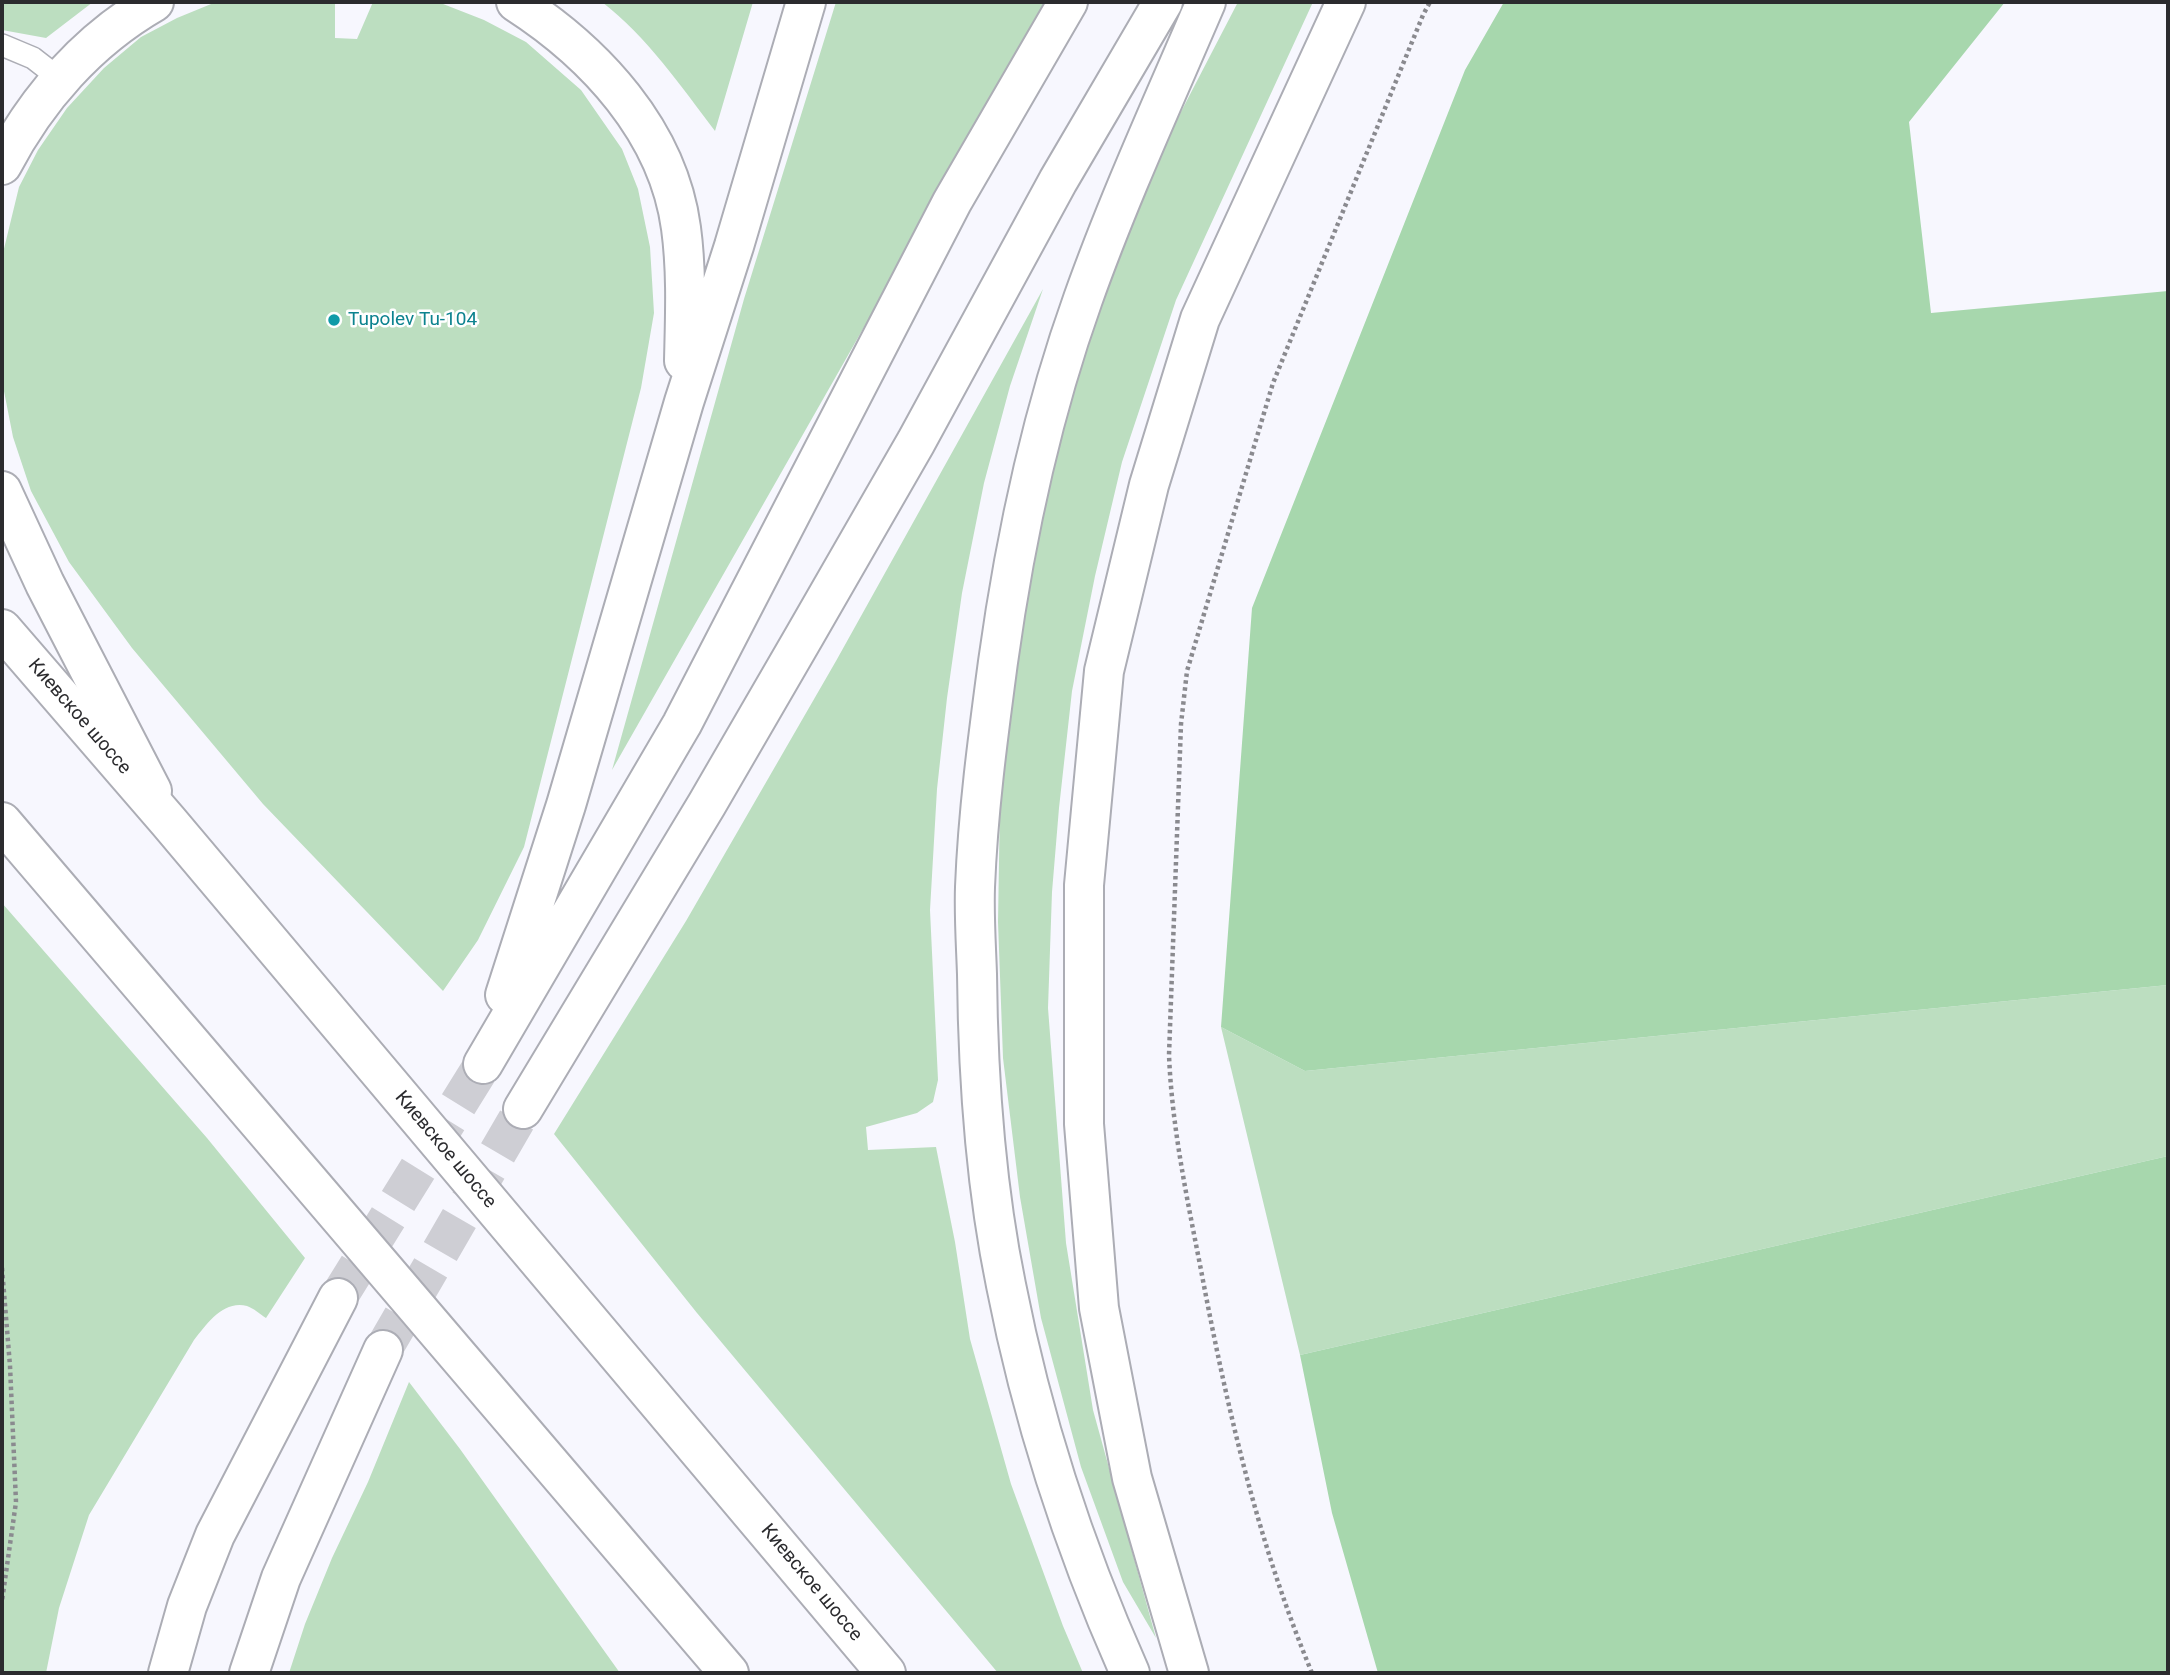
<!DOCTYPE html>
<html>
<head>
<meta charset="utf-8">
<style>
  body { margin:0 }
  #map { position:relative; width:2170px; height:1675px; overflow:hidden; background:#f7f7fe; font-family:Roboto,sans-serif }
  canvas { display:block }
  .frame { position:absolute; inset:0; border:4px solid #2b2b2e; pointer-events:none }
</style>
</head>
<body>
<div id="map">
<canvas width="2170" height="1675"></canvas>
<div class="frame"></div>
</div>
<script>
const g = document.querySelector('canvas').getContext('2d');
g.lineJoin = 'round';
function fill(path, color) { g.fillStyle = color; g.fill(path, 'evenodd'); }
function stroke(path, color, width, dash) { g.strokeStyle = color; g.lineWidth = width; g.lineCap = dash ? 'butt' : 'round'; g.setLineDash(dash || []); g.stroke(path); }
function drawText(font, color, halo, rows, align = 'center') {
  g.font = font + ' Roboto,sans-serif'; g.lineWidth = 5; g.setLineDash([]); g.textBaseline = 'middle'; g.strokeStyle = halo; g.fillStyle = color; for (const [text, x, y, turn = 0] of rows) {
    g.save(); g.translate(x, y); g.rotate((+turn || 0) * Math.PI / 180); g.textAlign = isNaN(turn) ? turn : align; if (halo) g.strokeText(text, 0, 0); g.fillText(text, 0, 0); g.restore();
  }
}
const green = new Path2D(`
  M2,2H93L46,38L2,30Z
  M216,2H335V38L357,39L373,2H438L484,20L526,42L581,90L622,149L638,189L650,247L654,313L641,388L524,847L478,940L443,991L263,804L132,648L69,562L31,491L13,437L2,381V257L19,187L38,150L67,108L104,68L141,37L177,18Z
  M602,2H753L715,131C681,86 647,37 602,2Z
  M836,2H1049L612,770L744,299Z
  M1238,2H1313L1176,300L1122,462L1095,576L1072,691L1059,808L1052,892L1048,1008L1066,1243L1093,1410L1156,1638L1123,1582L1081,1467L1041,1318L1020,1197L1003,1058L998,922L1000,802L1016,663L1046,487L1087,341L1157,158Z
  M1043,289L1010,386L984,483L962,593L947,698L937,789L930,910L938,1080L933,1102L917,1113L866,1127L868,1150L936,1147L955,1242L970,1339L1011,1484L1063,1626L1083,1673H998L697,1313L554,1134L686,921L836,661Z
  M2,903L207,1138L305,1258L266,1318C260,1314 253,1308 247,1306C223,1300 207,1324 194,1340L89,1515L59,1608L46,1673H2Z
  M2168,985V1156L1300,1355L1221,1027L1305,1071Z
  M409,1382L460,1449L620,1673H289L305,1624L332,1558L368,1482Z`);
const forest = new Path2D(`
  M1504,2H2005L1909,122L1931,313L2168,291V985L1305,1071L1221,1027L1252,608L1465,70Z
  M2168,1156V1673H1378L1332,1513L1300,1355Z`);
const secondaryTunnel = new Path2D(`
  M338,1298L483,1064
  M383,1350L523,1109`);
const path = new Path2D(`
  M2,1268L10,1366L16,1502L2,1601
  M1312,1673C1258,1543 1227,1408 1201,1270C1187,1198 1172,1128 1169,1055L1181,724L1187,671L1273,383L1423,15L1430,2`);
const lane = new Path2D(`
  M2,45L33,58L60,79`);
const secondary = new Path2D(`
  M516,2C595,53 668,131 681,228C687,272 685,317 684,361
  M2,165C37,98 88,40 154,2
  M2,491L45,584L152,791
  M505,995L566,805L684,402L734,246L806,2
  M483,1064L682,724L952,202L1068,2
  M523,1109L707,804L805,635L916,442L1058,181L1163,2
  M168,1673L187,1606L215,1535L338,1298
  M249,1673L281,1578L383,1350
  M1130,1673C1075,1550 1032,1418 1006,1285C985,1183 978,1078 977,974C976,945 974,916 975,887C978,811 988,737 998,662C1015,539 1041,416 1083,299C1119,198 1164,100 1206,2
  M1189,1673L1132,1478L1099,1308L1084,1124V885L1104,671L1149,485L1200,319L1346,2`);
const highway = new Path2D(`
  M2,629L168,821L886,1673
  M2,822L729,1673`);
const markers = [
  [334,320,7,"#0f9aa8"]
];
const cultureNames = [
  ["Tupolev Tu-104",348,320]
];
const streetNames = [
  ["Киевское шоссе",79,717,49],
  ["Киевское шоссе",445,1150,50],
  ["Киевское шоссе",811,1583,50]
];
fill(green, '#bcdec0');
fill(forest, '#a7d7ad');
stroke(secondaryTunnel, '#ceced4', 38, [38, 19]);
stroke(lane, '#acadb5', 24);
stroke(secondary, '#acadb5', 42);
stroke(highway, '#acadb5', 42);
stroke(path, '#8a8a8f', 4.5, [3.5, 3.5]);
stroke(lane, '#fff', 21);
stroke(secondary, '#fff', 38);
stroke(highway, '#fff', 38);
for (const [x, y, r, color] of markers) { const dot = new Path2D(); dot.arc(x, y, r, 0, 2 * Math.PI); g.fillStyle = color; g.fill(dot); stroke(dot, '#fff', 2.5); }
drawText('19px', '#0d838f', '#fff', cultureNames, 'left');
drawText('19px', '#2b2b2e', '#fff', streetNames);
</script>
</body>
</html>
